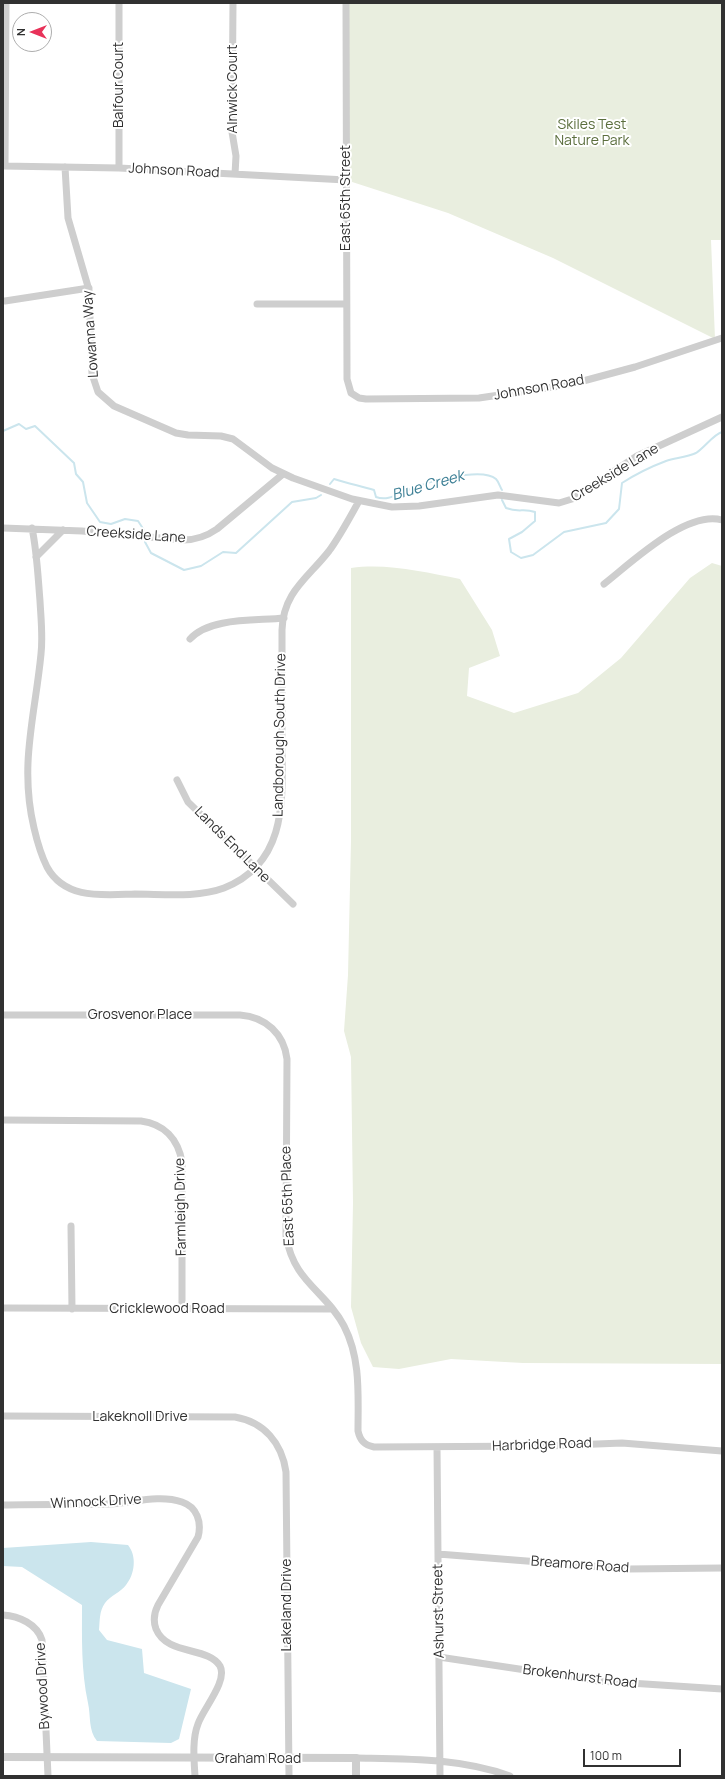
<!DOCTYPE html>
<html>
<head>
<meta charset="utf-8">
<style>
  body { margin:0 }
  #map { position:relative; width:725px; height:1779px; overflow:hidden; background:#fff; font-family:Manrope,sans-serif }
  canvas { display:block }
  .frame { position:absolute; inset:0; border:4px solid #313131; pointer-events:none }
  .north { position:absolute; left:12px; top:12px; width:40px; height:40px; box-sizing:border-box; background:#fff; border:1px solid #adadad; border-radius:50%; rotate:270deg; font-size:11px; font-weight:700; line-height:16px; text-align:center; color:#313131 }
  .north::after { content:''; display:block; margin:auto; width:14px; height:18px; background:#e83259; clip-path:polygon(50% 0,100% 100%,50% 72%,0 100%) }
  .scale { position:absolute; left:583px; top:1749px; width:98px; height:18px; box-sizing:border-box; border:2px solid #313131; border-top:0; padding-left:5px; font-size:12px; line-height:14px; white-space:nowrap; color:#313131; -webkit-text-stroke:3px #fff; paint-order:stroke }
</style>
</head>
<body>
<div id="map">
<canvas width="725" height="1779"></canvas>
<div class="frame"></div>
<div class="north">N</div>
<div class="scale">100 m</div>
</div>
<script>
const g = document.querySelector('canvas').getContext('2d');
g.lineJoin = 'round';
function fill(path, color) { g.fillStyle = color; g.fill(path, 'evenodd'); }
function stroke(path, color, width, dash) { g.strokeStyle = color; g.lineWidth = width; g.lineCap = dash ? 'butt' : 'round'; g.setLineDash(dash || []); g.stroke(path); }
function drawText(font, color, halo, rows, align = 'center') {
  g.font = font + ' Manrope,sans-serif'; g.lineWidth = 4; g.setLineDash([]); g.textBaseline = 'middle'; g.strokeStyle = halo; g.fillStyle = color; for (const [text, x, y, turn = 0] of rows) {
    g.save(); g.translate(x, y); g.rotate((+turn || 0) * Math.PI / 180); g.textAlign = isNaN(turn) ? turn : align; if (halo) g.strokeText(text, 0, 0); g.fillText(text, 0, 0); g.restore();
  }
}
const green = new Path2D(`
  M346,3H722V240H711L715,339L553,258L448,213L346,180Z
  M712,563L722,566V1364L523,1363L451,1359L399,1369L373,1367L361,1343L351,1307L353,1203L351,1057L344,1031L348,975L351,841V568C387,563 424,572 460,579L492,630L500,656L469,668L467,696L514,713L578,693L621,658L690,578Z`);
const water = new Path2D(`
  M91,1542L128,1545C137,1556 135,1574 126,1585C121,1592 110,1596 105,1603C99,1612 100,1620 99,1630L107,1640L142,1649L144,1673L191,1689L179,1739L171,1743L97,1741C88,1730 91,1716 88,1703C81,1670 82,1638 82,1605L22,1567L3,1566V1548Z`);
const stream = new Path2D(`
  M3,431L19,424L26,429L35,426L74,463L76,474L83,482L87,503L100,522L111,524L125,519L138,521L144,530
  M330,484L334,479C347,483 360,486 374,490L376,497C387,501 396,495 406,491C423,483 481,466 496,479C499,482 500,487 502,490
  M502,500L506,508C519,513 523,508 535,512V521L522,532L509,539L511,552L521,558L533,555L564,532L606,523L619,509L622,483C636,474 650,467 666,461C676,458 687,457 696,453C704,448 714,434 722,432
  M145,542L151,553L184,570L201,566L223,552L236,553L292,502L316,498L321,495`);
const minor = new Path2D(`
  M119,3V168
  M233,3L232,132L236,156L235,174
  M346,3L347,379L351,393L359,398L366,399L479,398L547,388L572,384L635,367L722,338
  M3,166L119,168L346,180
  M5,166L6,3
  M65,167L68,218L89,290L92,374L98,392L114,406L176,433L188,435L221,436L233,439L272,468L293,478L352,499L392,507L419,506L498,495L559,503L572,499L637,456L722,417
  M5,301L89,288
  M257,304H346
  M3,528L82,531L183,540C196,540 207,536 217,529L283,474
  M32,528C37,552 38,577 40,601C41,619 43,637 41,654C35,716 19,765 34,828C37,841 41,855 47,867C65,900 103,895 135,894C163,894 197,898 224,888C290,862 282,795 282,737C282,701 282,666 282,630C283,592 308,578 329,551C340,536 350,517 359,501
  M36,557L63,530
  M604,584C631,563 686,510 722,520
  M190,639C210,617 256,621 284,618
  M177,780L188,802L293,904
  M3,1015H240C266,1017 284,1034 287,1059L286,1236C294,1283 325,1290 344,1326C361,1359 358,1395 358,1431C360,1440 364,1445 374,1447L547,1446L622,1443L722,1451
  M3,1120L141,1121C164,1124 178,1139 182,1162V1309
  M71,1226L72,1309
  M3,1308L332,1309
  M3,1416L235,1417C264,1422 282,1443 286,1472L289,1776
  M437,1447L440,1776
  M3,1505C38,1504 74,1505 110,1504C132,1503 159,1494 182,1502C197,1507 202,1522 198,1537L158,1605C154,1613 153,1621 156,1629C167,1656 208,1646 220,1666C228,1681 203,1709 198,1724C192,1739 194,1760 195,1776
  M438,1554L628,1569L722,1568
  M3,1615C19,1616 37,1624 42,1640L48,1776
  M439,1657L599,1681L722,1689
  M356,1758C408,1759 460,1758 510,1776`);
const tertiary = new Path2D(`
  M3,1757L356,1758V1776`);
const streetNames = [
  ["Balfour Court",119,85,-90],
  ["Alnwick Court",233,89,-90],
  ["Johnson Road",174,171,3],
  ["East 65th Street",346,198,-90],
  ["Lowanna Way",91,334,-94],
  ["Johnson Road",539,388,-10],
  ["Creekside Lane",615,473,-31],
  ["Creekside Lane",136,535,4],
  ["Landborough South Drive",280,735,-89],
  ["Lands End Lane",232,845,45],
  ["Grosvenor Place",140,1015],
  ["East 65th Place",288,1196,-92],
  ["Farmleigh Drive",181,1207,-91],
  ["Cricklewood Road",167,1309],
  ["Lakeknoll Drive",140,1417],
  ["Harbridge Road",542,1445,-2],
  ["Winnock Drive",96,1502,-3],
  ["Breamore Road",580,1565,4],
  ["Lakeland Drive",287,1605,-90],
  ["Ashurst Street",439,1611,-91],
  ["Brokenhurst Road",580,1677,7],
  ["Bywood Drive",43,1686,-93],
  ["Graham Road",258,1759]
];
const parkNames = [
  ["Skiles Test",592,125],
  ["Nature Park",592,141]
];
const waterNames = [
  ["Blue Creek",428,486,-16]
];
fill(green, '#e9eedf');
fill(water, '#cbe5ed');
stroke(stream, '#cbe5ed', 2);
stroke(minor, '#cecece', 7);
stroke(tertiary, '#cecece', 8);
drawText('14px', '#313131', '#fff', streetNames);
drawText('14px', '#5b6e3d', '#fff', parkNames);
drawText('italic 15px', '#3c7f95', '#fff', waterNames);
</script>
</body>
</html>
